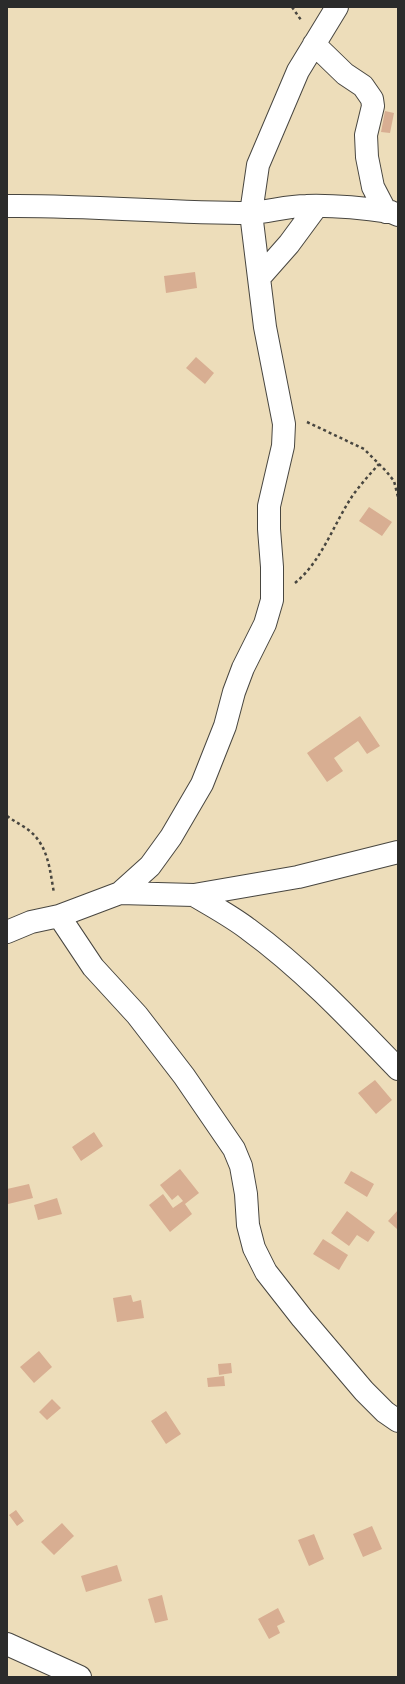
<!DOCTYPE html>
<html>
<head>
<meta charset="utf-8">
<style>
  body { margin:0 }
  #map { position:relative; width:405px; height:1684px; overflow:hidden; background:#edddba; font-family:Dekko,sans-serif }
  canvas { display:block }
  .frame { position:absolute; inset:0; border:8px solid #2b2b2b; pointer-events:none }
</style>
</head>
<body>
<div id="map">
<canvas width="405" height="1684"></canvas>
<div class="frame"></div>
</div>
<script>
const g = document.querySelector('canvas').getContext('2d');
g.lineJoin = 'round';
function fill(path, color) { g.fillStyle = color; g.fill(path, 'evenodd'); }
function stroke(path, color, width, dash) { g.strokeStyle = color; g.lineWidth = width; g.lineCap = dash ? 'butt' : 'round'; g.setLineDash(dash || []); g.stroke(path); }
const building = new Path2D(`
  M385,111L394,113L390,133L381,132Z
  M195,272L197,288L166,293L164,276Z
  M196,357L214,373L205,384L186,368Z
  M369,507L392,522L382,536L359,521Z
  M360,716L380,746L367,754L358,741L334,758L343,771L327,782L307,753Z
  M375,1080L392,1100L376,1114L358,1093Z
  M94,1132L103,1146L81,1161L72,1147Z
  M180,1169L199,1193L185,1204L192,1214L170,1232L149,1205L163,1194L173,1208L183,1201L178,1195L172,1200L160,1185Z
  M351,1171L374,1184L367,1197L344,1183Z
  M29,1184L33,1198L8,1204L7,1189Z
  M57,1198L62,1214L38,1220L34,1205Z
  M398,1210V1228L397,1229L388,1221Z
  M347,1211L375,1232L368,1242L357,1235L349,1246L331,1233Z
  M323,1239L348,1255L339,1270L313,1254Z
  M131,1295L133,1302L141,1300L144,1318L117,1322L113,1298Z
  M39,1351L52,1367L34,1383L20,1367Z
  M231,1363L232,1373L219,1375L218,1364Z
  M224,1376L225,1386L208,1387L207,1378Z
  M52,1399L61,1408L47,1420L39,1412Z
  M166,1411L181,1434L166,1444L151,1421Z
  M16,1510L24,1521L17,1526L9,1515Z
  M62,1523L74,1536L54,1555L41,1542Z
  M372,1526L382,1549L363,1557L353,1534Z
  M314,1534L324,1559L309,1566L298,1540Z
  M117,1565L122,1581L86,1592L81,1576Z
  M162,1595L168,1620L155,1623L148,1599Z
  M278,1608L285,1622L277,1626L280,1633L269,1639L258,1619Z`);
const path = new Path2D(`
  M292,7L301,20
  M307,422L364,449L386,471L394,481L398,497
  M295,583C322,561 334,523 353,495C361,484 370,474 379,464
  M7,816C15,822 24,826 31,832C49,848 50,872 54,893`);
const street = new Path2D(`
  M314,44L345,74L363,86L372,99L373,106L366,135L367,157L373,187L386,212
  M7,206C88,205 168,213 249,213C268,212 287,206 306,206C335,205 363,208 391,212L398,215
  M259,278L289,244L317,206
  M120,893L194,895L298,877L398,852
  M194,895C212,906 231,916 248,929C303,969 351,1020 398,1069
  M59,916L93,967L137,1015L184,1076L234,1149L241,1166L246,1194L248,1225L254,1248L266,1272L302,1318L364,1391L385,1412L398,1421
  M7,932L31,922L59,916L120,893L150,866L171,837L202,784L225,726L234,692L243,668L265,624L272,600V567L269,529V506L283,446L284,424L265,327L251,213L258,165L298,71L337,7
  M7,1644L80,1677`);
fill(building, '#d8ae92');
stroke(street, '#484640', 24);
stroke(path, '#484640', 2.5, [3, 3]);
stroke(street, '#fff', 22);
</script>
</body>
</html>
